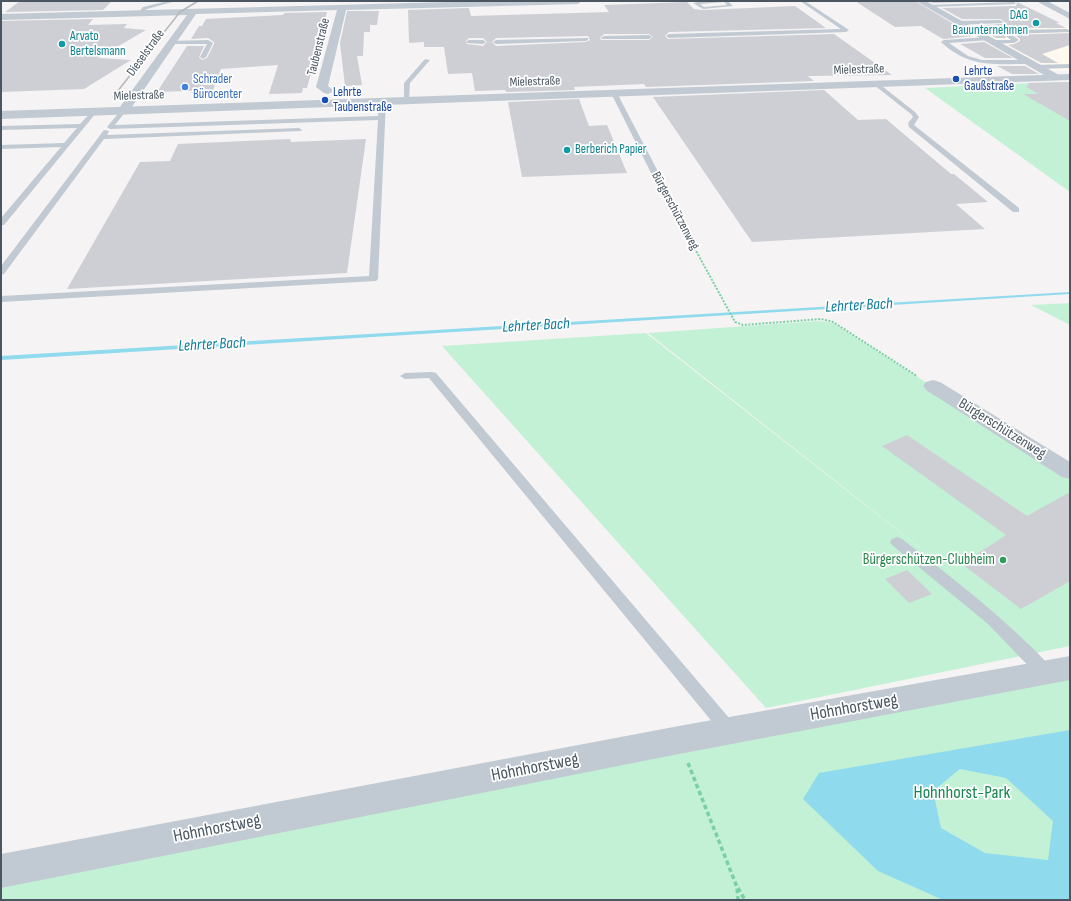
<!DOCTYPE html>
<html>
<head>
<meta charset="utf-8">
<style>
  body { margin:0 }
  #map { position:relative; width:1071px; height:901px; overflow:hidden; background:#f5f3f3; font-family:"Sofia Sans Condensed",sans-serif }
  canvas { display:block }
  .frame { position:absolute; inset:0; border:2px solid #4a5661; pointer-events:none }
</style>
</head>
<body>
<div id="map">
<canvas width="1071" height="901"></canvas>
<div class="frame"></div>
</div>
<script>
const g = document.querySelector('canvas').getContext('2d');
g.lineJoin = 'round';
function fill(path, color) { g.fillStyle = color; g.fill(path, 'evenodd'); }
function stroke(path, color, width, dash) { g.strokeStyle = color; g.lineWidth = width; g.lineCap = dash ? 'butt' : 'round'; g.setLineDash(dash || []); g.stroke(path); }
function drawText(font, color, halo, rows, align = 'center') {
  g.font = font + ' "Sofia Sans Condensed",sans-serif'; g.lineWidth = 3.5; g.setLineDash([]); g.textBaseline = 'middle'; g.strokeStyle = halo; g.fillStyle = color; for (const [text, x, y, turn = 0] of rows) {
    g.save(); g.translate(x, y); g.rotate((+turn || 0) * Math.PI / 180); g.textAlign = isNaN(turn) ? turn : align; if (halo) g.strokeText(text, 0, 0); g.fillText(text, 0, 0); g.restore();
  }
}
const commercial = new Path2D(`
  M1070,27V71H1053L978,30Z`);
const green = new Path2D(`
  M1070,82V192L925,88L1057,82Z
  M1070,303V325L1031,305Z
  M818,321L833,323L1070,474V646L766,708L442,346L646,333L975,591L648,333Z
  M1070,661V900H1V880Z`);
const water = new Path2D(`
  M1070,730V900H943L878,871L803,799L819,773ZM960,769L1006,778L1053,821L1048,860L985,853L941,828L933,791Z`);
const stream = new Path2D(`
  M1070,292V294L1,360V356Z`);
const building = new Path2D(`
  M20,1H112L103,10L5,12Z
  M855,1H915L974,36L943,39L921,26L895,27Z
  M929,1H1000L933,3Z
  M687,2L694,9L703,10L795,6L826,28L669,32L665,36L668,39L834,34L892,75L808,76L814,81L646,87L644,84L574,87L575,90L506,92L505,90L475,91L472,73L448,74L444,47H424V42L409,43L408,10L469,8L471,16L609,12L604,5ZM604,34H649L653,37L649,40H601L600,38ZM588,36L590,40L586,42L496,46L492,42L496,38ZM469,38H483L487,42L483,46L467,44L466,41Z
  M1017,2L1060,23H1056L1066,28H1014L1004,32L1006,38H996L974,26L1002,24L1004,22L1001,19H962L942,8L1016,6Z
  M347,11H379L377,25H370V32H364L363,56H357L362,85L345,86L340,43Z
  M327,12L307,88H303L302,93L269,94L278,65L221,69L213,90L157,92L187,46H204L199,57L202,60L207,58L214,44V42L208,38L191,39L199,26H202L206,19L283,15L284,13Z
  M93,19L88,25L127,24L124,28L146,30L98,58L131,60L84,89L1,92V21Z
  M1070,33V45L1042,54L1058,63H1041L1008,45L1014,44L1020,41V39L1015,35Z
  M984,42L1013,58H985L960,44Z
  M997,66H1025L1039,74H1012Z
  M1070,82V121L1023,94H1038L1025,86L1030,85L1027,83Z
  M824,90L858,120L886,119L951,174H954L988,202L956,204L985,229L752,242L653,97Z
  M579,99L589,126L607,125L627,173L522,177L508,102Z
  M290,139L291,142L366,139L347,273L67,289L140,162L170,161L178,144Z
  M907,435L1027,516L1070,492V581L1021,609L962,564L1006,535L882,446Z
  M907,570L932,594L909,603L885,579Z`);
const pathFar1 = new Path2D(`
  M666,196L735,322L743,325L821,319L833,322L917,376`);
const path = new Path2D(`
  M688,763L737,887L738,900
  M738,888L745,900`);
const service = new Path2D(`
  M168,1H176L147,9L141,15L137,14L143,7Z
  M704,1H728L733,6L703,9L693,3ZM724,2L727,5L704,7L700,4Z
  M800,1H805L849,30L846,32L669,38L666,36L669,34L841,29Z
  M1014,2L1016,4L928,7L926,6L928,5Z
  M1000,20L1003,22L1002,23L958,25L955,23L958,21Z
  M1067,29L1070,31L1069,32L1011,34L1019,40L1014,43L992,44L989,42L992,40H1011L1007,37L1005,33L1014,30Z
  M604,36L649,35L652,37L649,39H602L601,38Z
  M987,37L989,38V40L949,43L968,56L982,60H1028L1031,62L1028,64C993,64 969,68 941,42L944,40Z
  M588,38V40L586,41L496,44L493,42L496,40Z
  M469,40H483L486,42L483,44L467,43V41Z
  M170,41L208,40L213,43L206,57L203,59L200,57L207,44H168V42Z
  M425,59L430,60L410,83L409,100L404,101V83Z
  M1070,64V68L1036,69L1033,67L1036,65Z
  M874,83H878L915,112L919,117L914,125L1019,208V212H1013L909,127L908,123L913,117L911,114L874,85Z
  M612,92L617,93L665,185L664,187H658L611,93Z
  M383,99L386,101L378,279L376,281L1,302V296L369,276L378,120L110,129L107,127L121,110L123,109L126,111L115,125L378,116L380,101Z
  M94,110L97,112L96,113L4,225H1V218L61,147L1,149V145L64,143L77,128L1,130V126L80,124L92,111Z
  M299,128L302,130L301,131L104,139L4,274L1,275V266L104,130L109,131L107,135Z
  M432,372L436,373L735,725L737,730L735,735L729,737L723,735L429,378L405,379L400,376L405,373Z
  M897,537L902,539C954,579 1006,619 1051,667L1053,672L1051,677L1045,679L1039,677L988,624L892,545L890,542L892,539Z`);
const minor = new Path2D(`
  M485,1H582L578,4L346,10L328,86L334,91L328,94L324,93L316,87L337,10L196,14L127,114H119L117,111L187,15L1,20V14Z
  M916,1H926L1059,75L1060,77L1055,80L1051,79Z
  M933,380L940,382L1070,462V479L1062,477L926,390L923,386L926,382Z
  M1070,656V680L679,754L1,888V854L679,726Z`);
const tertiary = new Path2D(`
  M1036,1H1047L1070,13V19Z
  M1070,74V80L1,119V111Z`);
const rail = new Path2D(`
  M113,97L180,12L198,1`);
const markers = [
  [1036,23,4,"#0f9aa8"],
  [62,44,4,"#0f9aa8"],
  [956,79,4,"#1a4fb4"],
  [185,87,4,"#3f7fe0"],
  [325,100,4,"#1a4fb4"],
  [567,150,4,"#0f9aa8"],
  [1003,560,4,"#2e9e5b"]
];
const farCulturenames = [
  ["DAG",1028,16,"right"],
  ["Bauunternehmen",1028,31,"right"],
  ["Arvato",70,37],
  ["Bertelsmann",70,52],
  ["Berberich Papier",575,150]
];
const farStreetnames = [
  ["Taubenstraße",319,47,-76],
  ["Dieselstraße",146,53,-54],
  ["Mielestraße",859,70,-2],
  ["Mielestraße",535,82,-2],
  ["Mielestraße",139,96,-2],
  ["Bürgerschützenweg",675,211,62]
];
const farTransitnames = [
  ["Lehrte",964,72],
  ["Gaußstraße",964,87],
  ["Lehrte",333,93],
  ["Taubenstraße",333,108]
];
const farShopnames = [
  ["Schrader",193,80],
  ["Bürocenter",193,95]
];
const streetNames = [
  ["Bürgerschützenweg",1002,429,32]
];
const leisureNames = [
  ["Bürgerschützen-Clubheim",995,560]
];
const waterNames = [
  ["Lehrter Bach",859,306,-3],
  ["Lehrter Bach",536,326,-3],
  ["Lehrter Bach",212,345,-3]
];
const nearStreetnames = [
  ["Hohnhorstweg",854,708,-10],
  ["Hohnhorstweg",535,768,-11],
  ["Hohnhorstweg",217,829,-11]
];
const nearParknames = [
  ["Hohnhorst-Park",962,793]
];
fill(commercial, '#fdf9ef');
fill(green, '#c3f1d5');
fill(water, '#90daee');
fill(stream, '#90daee');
fill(building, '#cdcfd5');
stroke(pathFar1, '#7ad0a6', 2, [2, 1.5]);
stroke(path, '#7ad0a6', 3.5, [4.5, 3]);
fill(service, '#c1cad2');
fill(minor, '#c1cad2');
fill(tertiary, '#c1cad2');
stroke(rail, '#b5b8bd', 1.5);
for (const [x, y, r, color] of markers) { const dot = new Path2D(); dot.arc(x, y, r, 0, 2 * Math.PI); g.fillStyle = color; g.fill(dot); stroke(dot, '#fff', 1.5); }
drawText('13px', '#0d838f', '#fff', farCulturenames, 'left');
drawText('13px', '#4a5661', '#fff', farStreetnames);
drawText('13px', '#164399', '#fff', farTransitnames, 'left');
drawText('13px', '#366cbe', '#fff', farShopnames, 'left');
drawText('15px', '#4a5661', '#fff', streetNames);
drawText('15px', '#27864d', '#fff', leisureNames, 'right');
drawText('italic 16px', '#0c7c9b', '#fff', waterNames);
drawText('18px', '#4a5661', '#fff', nearStreetnames);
drawText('18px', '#17864f', '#fff', nearParknames);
</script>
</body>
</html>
